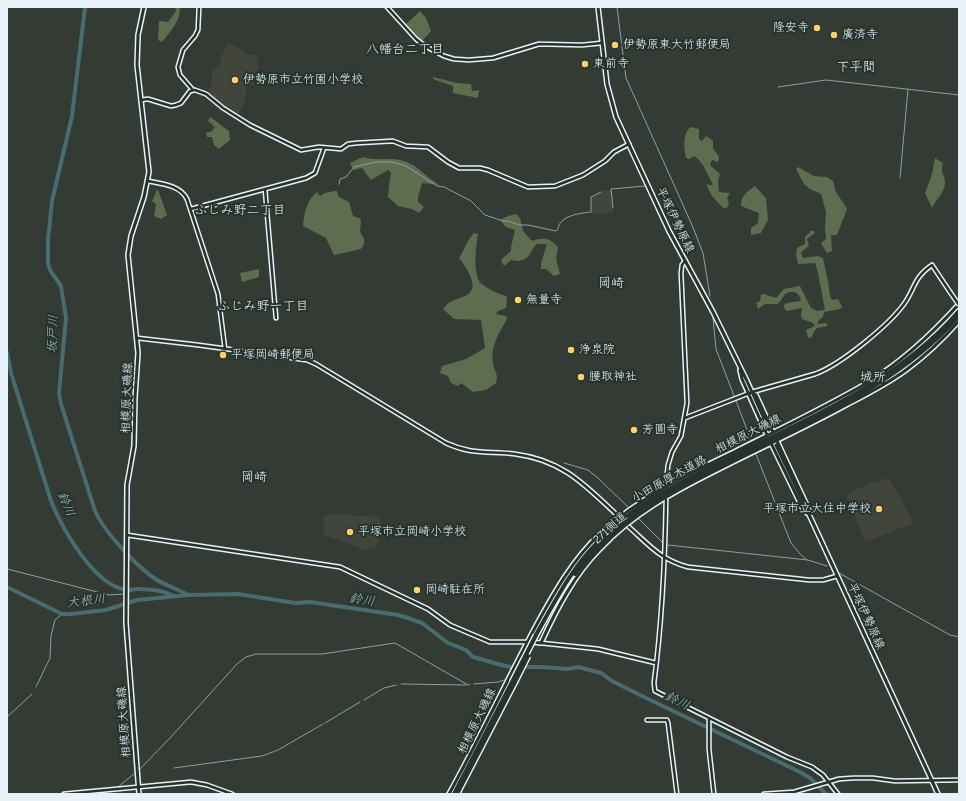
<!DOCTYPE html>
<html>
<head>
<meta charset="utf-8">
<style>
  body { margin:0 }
  #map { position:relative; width:966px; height:801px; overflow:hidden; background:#333b34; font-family:"Comic Neue",sans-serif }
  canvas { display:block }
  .frame { position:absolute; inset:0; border:8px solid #e8f1f8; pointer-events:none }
</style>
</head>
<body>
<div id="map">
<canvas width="966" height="801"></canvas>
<div class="frame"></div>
</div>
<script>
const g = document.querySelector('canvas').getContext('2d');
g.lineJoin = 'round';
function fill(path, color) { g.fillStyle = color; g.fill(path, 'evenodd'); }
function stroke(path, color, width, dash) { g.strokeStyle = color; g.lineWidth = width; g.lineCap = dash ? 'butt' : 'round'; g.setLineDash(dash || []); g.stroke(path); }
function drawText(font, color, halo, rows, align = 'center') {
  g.font = font + ' "Comic Neue","Klee One",sans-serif'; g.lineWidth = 4; g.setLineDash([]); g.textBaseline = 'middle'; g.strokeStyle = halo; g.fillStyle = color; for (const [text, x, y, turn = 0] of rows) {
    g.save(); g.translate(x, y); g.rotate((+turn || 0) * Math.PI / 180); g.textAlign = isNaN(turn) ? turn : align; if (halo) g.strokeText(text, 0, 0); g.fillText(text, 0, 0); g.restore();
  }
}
const built = new Path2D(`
  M228,44L240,48L247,54L256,55L258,60V78L259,82H254L253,85H247L245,100L238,116L223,107L208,92L212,83V72L221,63L220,59Z
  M611,189L613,212L591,214V197L602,192V191Z
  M889,478L914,523L865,542L846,494L871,483Z
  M330,514L379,517L381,524L378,529V543L376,544V547L364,550L347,543L324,535L323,516Z`);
const green = new Path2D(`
  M175,7H180C181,20 170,32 162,42L158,40L159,21L168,22L176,11Z
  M420,11L426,18L431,31L421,42L405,25Z
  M433,77L457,83L471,84L472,91L479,90L478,98L453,93V86L433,79Z
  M210,117L229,131L230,140L219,149L214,145L212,137H207L206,132H211L215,127L208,121Z
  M690,127L699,129V139L702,141L706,136L713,141V148L719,157L718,162L712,160L710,165L720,174L718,181L719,192L730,193L727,198L729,203L727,208H723L712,196L706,184L710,185H713L703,165L697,158L694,156L689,159L686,158C684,148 682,136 690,127Z
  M363,157C377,162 392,156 407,162C419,167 428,179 440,185L422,183L418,197V202L424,207L419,213L412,209L398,206L388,197C389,189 389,181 391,173L388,170L371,180L362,168L353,170L350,163Z
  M935,158L943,163C940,175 945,174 945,182C945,193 936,199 932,208L925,193L932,174Z
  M798,167L814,176L827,177L833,181L836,192L847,209L837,235H831L832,251L827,253L821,243L826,239L825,227L826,212L821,194L810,189L804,184L796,169Z
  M755,186L766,198L768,220L761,233L751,235V228L758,223L759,213L741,206C740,196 748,191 755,186Z
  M157,190H158L167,215L161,219L154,216L156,204L152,201Z
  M335,191H337L339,197L349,202L353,216L359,218L361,220L360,232C364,238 367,242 361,249L334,255L326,238L303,226C304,213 307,200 317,192L320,196L325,193Z
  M516,214L520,218L523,231L532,241C543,237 550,238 558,247L556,259L560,274L554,276L546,269H541V263L547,244H536C529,255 527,264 511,260L504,266L501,260L511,251V247L515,230L506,227L500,220L508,216Z
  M811,231H814L815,233L807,239L809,246L801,252L803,258L818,256L823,258L828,281L830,296L832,300L838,299L842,307L840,309L824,312L823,317L818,321V324L827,323V326L817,328L813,333L812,337L808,338L806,330L815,326L813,323L802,319L801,315L802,308L787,311L784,308V305L786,303L800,301L801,299C797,291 794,291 786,293L778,304H765L758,309L756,303L760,301L761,295L764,294L776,298L784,289L800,286L811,308L817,311L825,310L818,273L815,263L798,264L796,254L797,248L805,244V237Z
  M474,233L478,234C476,246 473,269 479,281C483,287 500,295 507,296L506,308L498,311L496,314L506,316L507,319C499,333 490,347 493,363C494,372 499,373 496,383L486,390L473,392L461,383L458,386L451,383L448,376L440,373L442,366L466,359L485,348L481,320L454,319L443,309C451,299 454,301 465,296C482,289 466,267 459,258C465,249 467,240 474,233Z
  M259,269V277L242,282L240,273Z`);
const stream = new Path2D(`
  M617,7L626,78L692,225L703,253L710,296
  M778,87L826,80L959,95
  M900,178L908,89
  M339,184L340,179L346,177L354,167L376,162H392L406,166L437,186L444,187L471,201L485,215L503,221H508L519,225H528L556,231L558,229C559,216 580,213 591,212V197L601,192
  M613,208L611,189L645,186
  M713,318L716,349L751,440
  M756,454L791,543L800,554L807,560
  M564,463L588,470L598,478L628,507
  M638,518L663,543
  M668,545L808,560L827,566
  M7,569L109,595L125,594
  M839,573L950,635L959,637
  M401,684L466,685
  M474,684L498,682L507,679
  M36,687L50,658L51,636L55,620L62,614
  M364,700L384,688L396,685
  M7,717L32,694
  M325,723L360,702
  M174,768L262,756L278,750L323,724
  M140,769L169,739L237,664L246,657L256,654H322L395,643L468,685L470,684
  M119,786L134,774
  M108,794L110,793`);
const river = new Path2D(`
  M85,7L72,116L52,201L48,240V264L50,270L61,286L66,318L59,393L61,404L94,508C101,529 138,568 157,580C167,586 178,589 188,595
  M7,352L11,373L51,501C62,528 95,588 128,590C131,590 134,589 137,589C149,589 163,590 173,596
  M7,587L62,614H71L106,610L137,600L188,595L238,594L295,603L310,602L398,615L408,618L422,623L448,643L466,650L473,657L498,664L510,667H541L568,669L578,667L601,673L612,681L642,696L800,772L810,778L826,794`);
const tertiary = new Path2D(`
  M387,7L416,39L425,46L444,56L454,59L469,60L493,58L539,44L582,45L602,43
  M193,90L180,75L178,67L183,50L195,36L198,30L199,7
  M141,100L148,99L171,106L176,105L181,103L190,91L195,90L206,94L223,108L250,125L301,150L319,147L341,149L348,144L357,143L393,141L406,146L428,147L448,162L459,168H480L488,170L528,187L555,186L583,175L605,161L614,152L629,144
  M148,181C162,184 180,185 187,199L218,294L225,349
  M265,189L276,318
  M191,209L306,178L315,173L324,148
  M137,338L198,345L307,360L316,364L446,443C472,455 489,451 515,454C562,460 584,484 616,514
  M685,418L752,392L815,374C840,365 888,326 904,304C915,289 913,278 932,265L950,292
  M666,484L668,465L672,452L681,436L687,403L681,273L682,265L685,261
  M666,500C665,561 662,622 654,683L655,691L787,757L812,767L823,775L838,794
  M629,527C649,545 661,560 688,567L809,580H823L837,576
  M127,535L340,567L428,609L450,625L490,642H527
  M541,643L598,649L656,663
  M709,719V749L714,794
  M647,720H667L668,723L677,794
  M64,794L191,782L207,785L232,794
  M764,794L794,792L839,779L853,778H873L895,781L959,780`);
const primary = new Path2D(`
  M598,7L607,84L616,117L669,231L713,312L747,381L769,430
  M740,370L742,379L767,435
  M753,393L756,395L773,432
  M777,441L809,510
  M771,443L802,507L807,513
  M776,445L813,523L938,794
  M531,642L541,643C556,610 574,575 600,549C632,514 675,491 717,470C760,448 804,428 846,405C867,394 887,384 906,370C925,356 943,339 959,321
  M139,794L126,623L127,485L134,446L135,397L138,353L128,255L131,236L144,197L149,172L137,65L138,35L144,7
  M449,794C480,738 507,680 537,624C554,593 573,559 600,534C639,498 686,475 734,452C778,430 824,408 867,383C902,362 932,334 959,304`);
const motorway = new Path2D(`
  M575,574C617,518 661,495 722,465C804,423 897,387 959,316
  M536,635C555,601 573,565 602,538C635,505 675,485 716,464C801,422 895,385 959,311
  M454,794L512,682
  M457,794L515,682`);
const tertiaryBridge = new Path2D(`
  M950,292L959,305`);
const motorwayBridge = new Path2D(`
  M512,682L536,635
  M515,682L528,656`);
const markers = [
  [817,28,4,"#ffd166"],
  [834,35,4,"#ffd166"],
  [615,45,4,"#ffd166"],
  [585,64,4,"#ffd166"],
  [235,80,4,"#ffd166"],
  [518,300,4,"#ffd166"],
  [571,350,4,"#ffd166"],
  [223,355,4,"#ffd166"],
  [581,377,4,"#ffd166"],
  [634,430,4,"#ffd166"],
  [879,509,4,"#ffd166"],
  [350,532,4,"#ffd166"],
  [417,590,4,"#ffd166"]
];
const poiNames = [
  ["隆安寺",809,28,"right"],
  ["廣済寺",842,35],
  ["伊勢原東大竹郵便局",623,45],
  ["東前寺",593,64],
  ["伊勢原市立竹園小学校",243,80],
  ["無量寺",526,300],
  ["浄泉院",579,350],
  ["平塚岡崎郵便局",231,355],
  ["腰取神社",589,377],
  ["芳圓寺",642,430],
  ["平塚市立大住中学校",871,509,"right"],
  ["平塚市立岡崎小学校",358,532],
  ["岡崎駐在所",425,590]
];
const streetNames = [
  ["平塚伊勢原線",675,220,64],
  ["相模原大磯線",127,398,-88],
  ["相模原大磯線",748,434,-27],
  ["小田原厚木道路",669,479,-29],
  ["271側道",610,528,-42],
  ["平塚伊勢原線",866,616,65],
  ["相模原大磯線",477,721,-64],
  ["相模原大磯線",124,722,-94]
];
const neighbourhoodNames = [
  ["八幡台二丁目",405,49],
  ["下平間",856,67],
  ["ふじみ野二丁目",240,210],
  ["岡崎",611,283],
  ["ふじみ野一丁目",263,306],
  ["城所",873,377],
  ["岡崎",254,477]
];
const waterNames = [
  ["坂戸川",53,334,-88],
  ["鈴川",66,504,67],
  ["鈴川",362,600,8],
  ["大根川",86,601,-7],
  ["鈴川",677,701,26]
];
fill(built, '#42453c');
fill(green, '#5e6d4f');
stroke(stream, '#89a1a7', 1);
stroke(river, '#4a6c71', 4);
stroke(tertiary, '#e8f1f8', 5.5);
stroke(primary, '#e8f1f8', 6);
stroke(motorway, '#e8f1f8', 7);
stroke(tertiary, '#26332d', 2.5);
stroke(primary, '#26332d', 3);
stroke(motorway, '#26332d', 4);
stroke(tertiaryBridge, '#e8f1f8', 5.5, []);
stroke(motorwayBridge, '#e8f1f8', 7, []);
stroke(tertiaryBridge, '#26332d', 2.5);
stroke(motorwayBridge, '#26332d', 4);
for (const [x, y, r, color] of markers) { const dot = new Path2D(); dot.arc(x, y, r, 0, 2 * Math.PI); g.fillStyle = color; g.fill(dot); stroke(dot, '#26332d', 1.5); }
drawText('12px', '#e8f1f8', '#26332d', poiNames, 'left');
drawText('12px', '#e8f1f8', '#26332d', streetNames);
drawText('13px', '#e8f1f8', '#26332d', neighbourhoodNames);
drawText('italic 13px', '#a9bcc2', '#26332d', waterNames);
</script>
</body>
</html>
